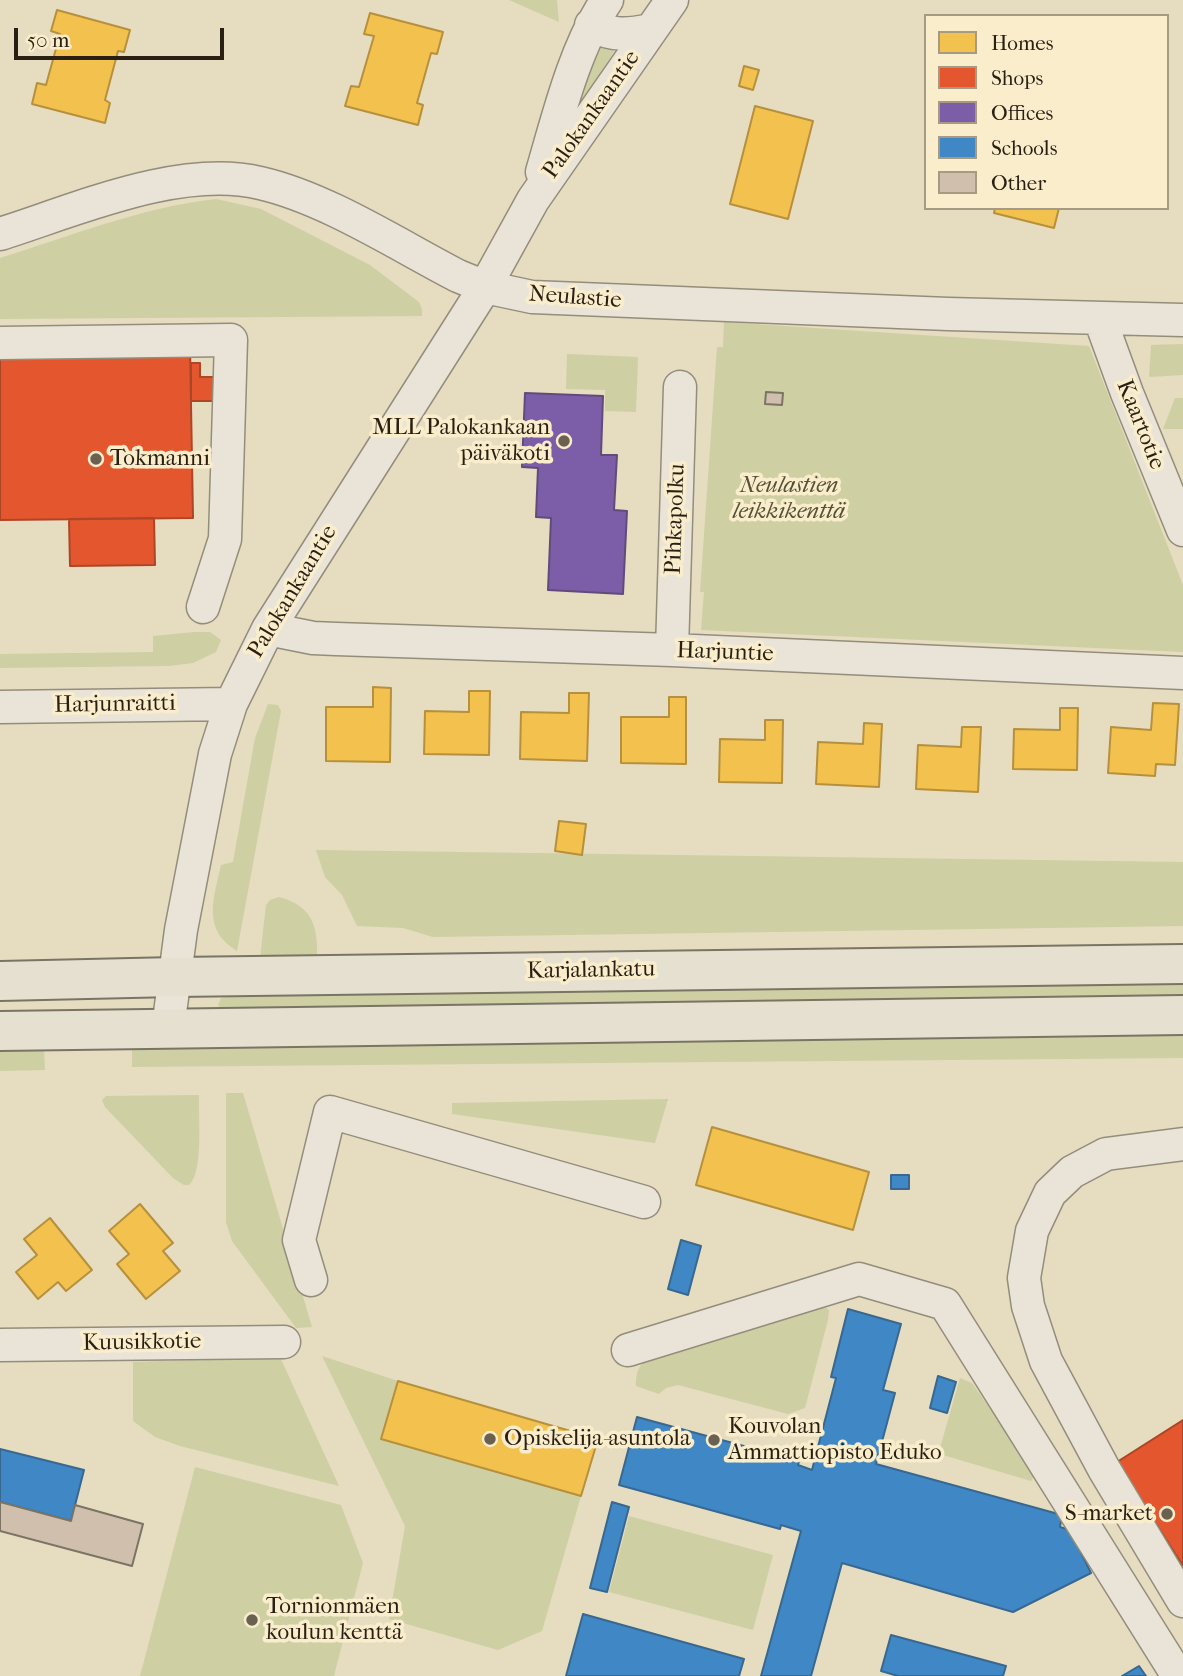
<!DOCTYPE html>
<html>
<head>
<meta charset="utf-8">
<style>
  body { margin:0 }
  #map { position:relative; width:1183px; height:1676px; overflow:hidden; background:#e6dcc0; font-family:"IM FELL French Canon",serif }
  canvas { display:block }
  .legend { position:absolute; left:924px; top:14px; width:245px; height:196px; box-sizing:border-box; background:#f9edcc; border:2px solid #a69b82; margin:0; padding:9px 12px; list-style:none; font-size:21px; color:#291f13 }
  .legend li { display:flex; align-items:center; gap:14px; height:35px }
  .legend b { width:35px; border:2px solid #a69b82 }
  .scale { position:absolute; left:14px; top:28px; width:210px; height:32px; box-sizing:border-box; border:4px solid #291f13; border-top:0; padding-left:9px; font-size:21px; line-height:24px; white-space:nowrap; color:#291f13; -webkit-text-stroke:5px #f9edcc; paint-order:stroke }
</style>
</head>
<body>
<div id="map">
<canvas width="1183" height="1676"></canvas>
<ul class="legend">
<li><b style="height:19px;background:#f2c14e"></b>Homes</li>
<li><b style="height:19px;background:#e4572e"></b>Shops</li>
<li><b style="height:19px;background:#7b5ea7"></b>Offices</li>
<li><b style="height:19px;background:#3f88c5"></b>Schools</li>
<li><b style="height:19px;background:#d1bfae"></b>Other</li>
</ul>
<div class="scale">50 m</div>
</div>
<script>
const g = document.querySelector('canvas').getContext('2d');
g.lineJoin = 'round';
function fill(path, color) { g.fillStyle = color; g.fill(path, 'evenodd'); }
function stroke(path, color, width, dash) { g.strokeStyle = color; g.lineWidth = width; g.lineCap = dash ? 'butt' : 'round'; g.setLineDash(dash || []); g.stroke(path); }
function drawText(font, color, halo, rows, align = 'center') {
  g.font = font + ' "IM FELL French Canon",serif'; g.lineWidth = 7; g.setLineDash([]); g.textBaseline = 'middle'; g.strokeStyle = halo; g.fillStyle = color; for (const [text, x, y, turn = 0] of rows) {
    g.save(); g.translate(x, y); g.rotate((+turn || 0) * Math.PI / 180); g.textAlign = isNaN(turn) ? turn : align; if (halo) g.strokeText(text, 0, 0); g.fillText(text, 0, 0); g.restore();
  }
}
const green = new Path2D(`
  M509,0H557L559,22Z
  M595,46L615,50L571,119Z
  M216,199L261,209L370,265L419,302L422,309V316L0,319V258C71,236 142,207 216,199Z
  M724,322L1089,346L1183,585V652L701,630L704,592H700L717,347H723Z
  M1183,344V375L1149,377L1151,345Z
  M567,354L638,357L636,412L605,411V390L566,389Z
  M1175,398H1183V429H1163Z
  M195,632H210L221,640L216,652L193,663L169,666L0,668V654L153,652V636Z
  M268,704L278,705L281,711L237,951C201,929 214,898 221,865L233,862L255,738Z
  M316,850L1183,862V926L433,937L403,928L357,926L342,895L325,877Z
  M279,897C313,906 318,927 317,958L260,959L266,905L270,900Z
  M1183,981V999L224,1009L218,1006L221,998L227,997Z
  M1183,1034V1058L132,1067V1048Z
  M44,1049L45,1070L0,1071V1050Z
  M226,1093H243L312,1327L296,1328L232,1241L226,1222Z
  M199,1095C198,1115 204,1172 189,1185H184L173,1178L105,1107L102,1100L106,1096Z
  M668,1099L655,1143L452,1114V1103Z
  M821,1304L829,1310L828,1320L805,1408L788,1414L678,1385L666,1388L659,1394L636,1386C636,1372 638,1365 651,1356Z
  M322,1356L398,1381L382,1439L581,1496L542,1631L498,1650L389,1619L405,1526Z
  M280,1357L339,1486L180,1446L155,1437L133,1421V1362Z
  M960,1378L972,1383L1033,1469L1035,1475L1031,1481L943,1455L940,1448Z
  M195,1467L341,1505L363,1563L334,1676H140Z
  M629,1516L773,1555L753,1630L609,1592Z`);
const homes = new Path2D(`
  M57,10L130,30L124,52L118,51L105,100L110,103L105,123L32,104L37,83L46,85L60,34L51,31Z
  M370,13L443,32L437,54L431,53L417,103L423,105L418,125L345,106L351,86L359,87L374,36L364,34Z
  M744,66L759,70L753,90L739,86Z
  M755,106L813,121L788,219L730,204Z
  M995,208H1059L1054,228L994,213Z
  M373,687L391,688L390,762L326,761V707H373Z
  M469,691H490L489,755L424,754L425,711L469,712Z
  M569,693H589L587,761L520,759L521,712L569,713Z
  M669,697H686V764L621,763V717H669Z
  M1153,703L1179,704L1175,765L1156,764L1155,776L1108,773L1111,727L1151,730Z
  M1060,708H1078L1077,770L1013,769L1014,729L1060,730Z
  M765,720H783L782,783L719,782L720,739L765,740Z
  M864,723L882,724L879,787L816,784L818,742L863,744Z
  M962,727H981L978,792L916,789L918,745L961,747Z
  M559,821L586,824L582,855L555,851Z
  M712,1127L869,1172L853,1230L696,1185Z
  M140,1204L173,1243L163,1251L180,1271L146,1299L117,1264L129,1254L109,1231Z
  M50,1218L92,1270L66,1291L58,1282L38,1299L16,1272L37,1255L24,1239Z
  M398,1381L598,1439L581,1496L381,1439Z`);
const shops = new Path2D(`
  M190,347L193,518L0,520V350Z
  M191,363H200V377H220V401H191Z
  M154,518L155,565L70,566L69,519Z
  M1183,1420V1566L1117,1462Z`);
const offices = new Path2D(`
  M525,393L603,396L601,455H617L614,510L627,511L623,594L548,590L551,518L536,517L538,468L522,467Z`);
const schools = new Path2D(`
  M891,1175H909V1189H891Z
  M681,1240L701,1246L688,1295L668,1289Z
  M848,1309L901,1324L883,1390L895,1393L876,1464L1062,1515L1060,1527L1070,1530L1091,1573L1013,1612L842,1563L811,1676H761L801,1531L781,1525L780,1529L619,1485L637,1417L799,1461L798,1465L812,1470L836,1378L831,1377Z
  M938,1376L956,1382L947,1413L930,1408Z
  M0,1449L84,1470L71,1521L0,1502Z
  M612,1502L629,1507L607,1592L590,1588Z
  M583,1614L744,1659L739,1676H566Z
  M891,1635L1006,1666L1003,1676H898L881,1671Z
  M1139,1666L1146,1676H1122Z`);
const building = new Path2D(`
  M766,392L783,393L782,405L765,404Z
  M0,1502L71,1521L75,1505L143,1524L132,1566L0,1531Z`);
const minor = new Path2D(`
  M591,25C612,36 627,35 650,30
  M542,172C558,117 575,47 607,0
  M0,234C76,210 180,164 260,183C326,198 398,245 458,276L485,287L532,297L948,314L1183,320
  M1100,319L1127,393L1183,530
  M0,343L231,340L225,539L203,607
  M268,629L313,638L336,639L672,650L1183,673
  M672,650L680,387
  M0,707L231,704
  M168,1028L181,930L215,754L231,704L268,629L485,287L533,200L672,0
  M1183,1144L1106,1154L1072,1172L1050,1193L1032,1231L1024,1278L1028,1306L1046,1361L1104,1469L1183,1601
  M311,1280L299,1240L330,1112L644,1202
  M0,1345L284,1342
  M628,1350L859,1279L945,1304L1178,1676`);
const major = new Path2D(`
  M0,981L175,977L1183,964
  M0,1031L1183,1015`);
const markers = [
  [564,441,7,"#6b6150"],
  [96,459,7,"#6b6150"],
  [490,1439,7,"#6b6150"],
  [714,1440,7,"#6b6150"],
  [1167,1514,7,"#6b6150"],
  [252,1620,7,"#6b6150"]
];
const streetNames = [
  ["Palokankaantie",592,115,-55],
  ["Neulastie",575,298,4],
  ["Kaartotie",1140,425,68],
  ["Pihkapolku",676,519,-88],
  ["Palokankaantie",293,592,-59],
  ["Harjuntie",725,653,2],
  ["Harjunraitti",115,705,-1],
  ["Karjalankatu",591,971,-1],
  ["Kuusikkotie",142,1343,-1]
];
const poiNames = [
  ["MLL Palokankaan",550,428,"right"],
  ["päiväkoti",550,454,"right"],
  ["Tokmanni",110,459],
  ["Kouvolan",728,1427],
  ["Ammattiopisto Eduko",728,1453],
  ["Opiskelija-asuntola",504,1439],
  ["S-market",1153,1514,"right"],
  ["Tornionmäen",266,1607],
  ["koulun kenttä",266,1633]
];
const parkNames = [
  ["Neulastien",789,486],
  ["leikkikenttä",789,512]
];
fill(green, '#cecfa3');
fill(homes, '#f2c14e');
stroke(homes, '#b6903c', 2);
fill(shops, '#e4572e');
stroke(shops, '#ac4626', 2);
fill(offices, '#7b5ea7');
stroke(offices, '#624b7b', 2);
fill(schools, '#3f88c5');
stroke(schools, '#386890', 2);
fill(building, '#d1bfae');
stroke(building, '#7a7465', 2);
stroke(minor, '#948d7c', 35);
stroke(major, '#7a7465', 42);
stroke(minor, '#e9e4d7', 32);
stroke(major, '#e6e0d0', 38);
for (const [x, y, r, color] of markers) { const dot = new Path2D(); dot.arc(x, y, r, 0, 2 * Math.PI); g.fillStyle = color; g.fill(dot); stroke(dot, '#f9edcc', 2.5); }
drawText('23px', '#291f13', '#f9edcc', streetNames);
drawText('23px', '#291f13', '#f9edcc', poiNames, 'left');
drawText('italic 23px', '#555137', '#f9edcc', parkNames);
</script>
</body>
</html>
